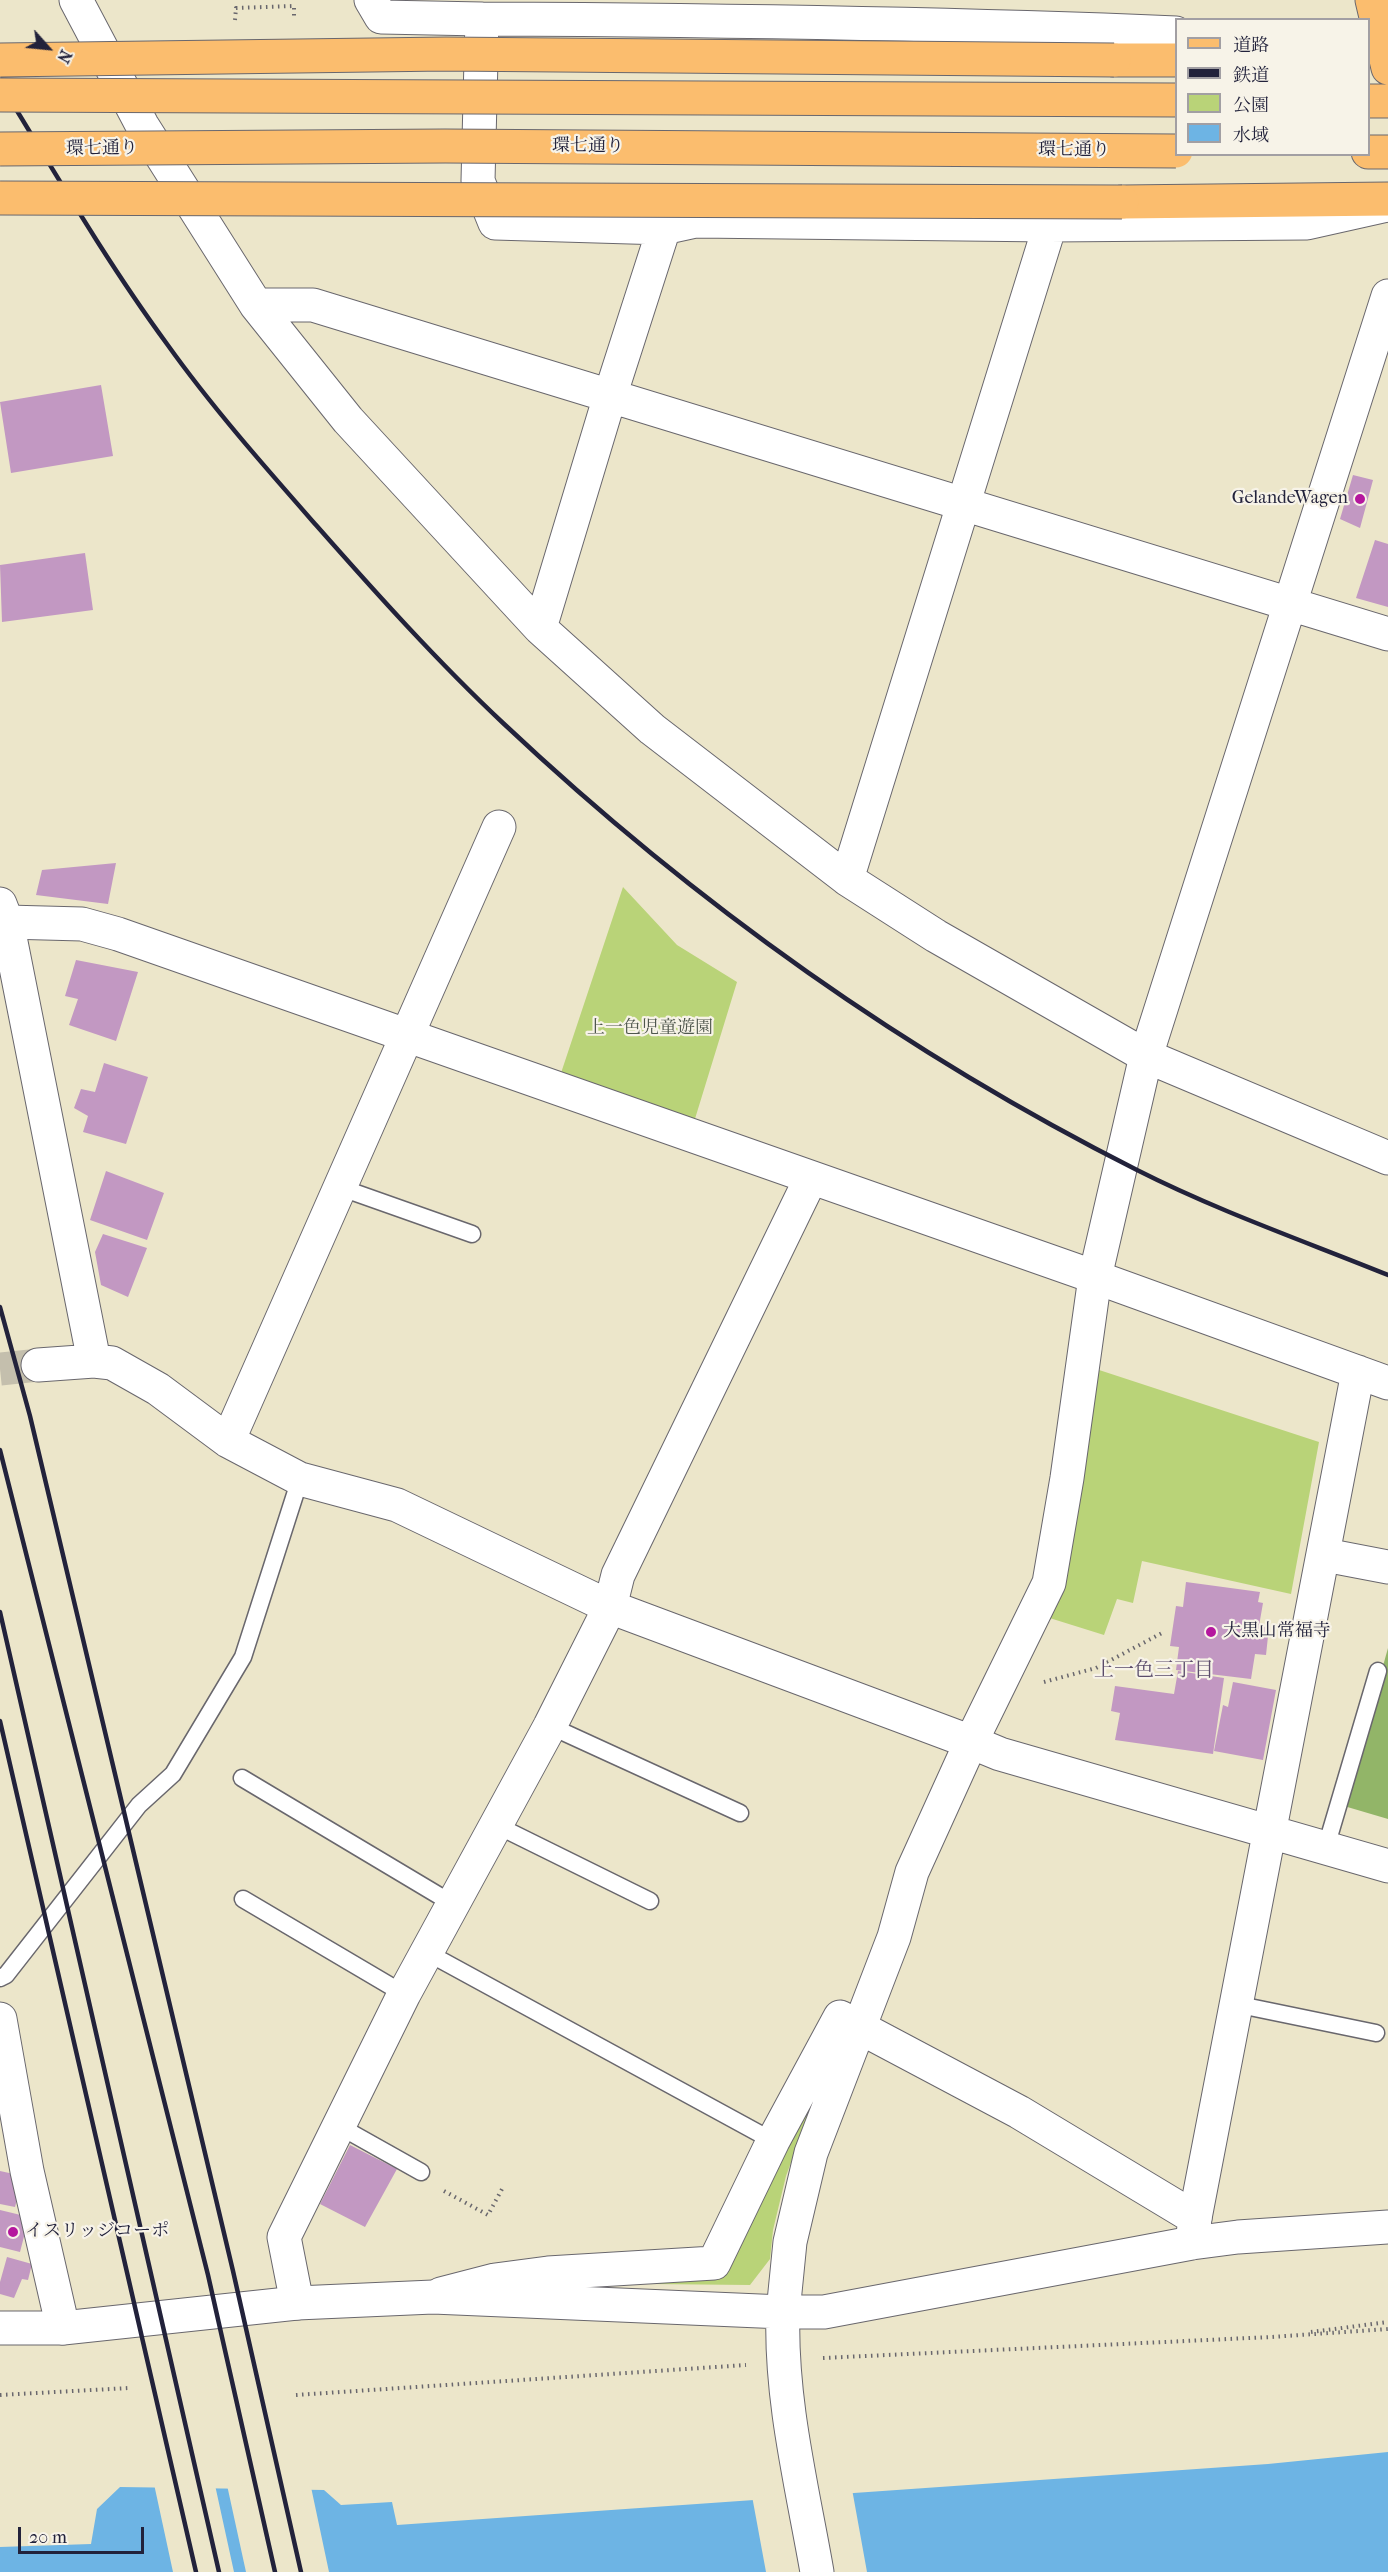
<!DOCTYPE html>
<html>
<head>
<meta charset="utf-8">
<style>
  body { margin:0 }
  #map { position:relative; width:1388px; height:2572px; overflow:hidden; background:#ece6ca; font-family:"IM FELL French Canon","Noto Serif JP",serif }
  canvas { display:block }
  .legend { position:absolute; left:1175px; top:18px; width:195px; height:138px; box-sizing:border-box; background:#f7f3e8; border:2px solid #a29fa3; margin:0; padding:8px 10px; list-style:none; font-size:18px; color:#22223b }
  .legend li { display:flex; align-items:center; gap:12px; height:30px }
  .legend b { width:30px; border:2px solid #a29fa3 }
  .north { position:absolute; left:18px; top:18px; width:60px; height:60px; -webkit-text-stroke:4px #f7f3e8; paint-order:stroke; rotate:117deg; font-size:16px; font-weight:700; line-height:24px; text-align:center; color:#22223b }
  .north::after { content:''; display:block; margin:auto; width:21px; height:27px; background:#22223b; clip-path:polygon(50% 0,100% 100%,50% 72%,0 100%) }
  .scale { position:absolute; left:18px; top:2527px; width:126px; height:27px; box-sizing:border-box; border:3px solid #22223b; border-top:0; padding-left:8px; font-size:18px; line-height:21px; white-space:nowrap; color:#22223b; -webkit-text-stroke:4px #f7f3e8; paint-order:stroke }
</style>
</head>
<body>
<div id="map">
<canvas width="1388" height="2572"></canvas>
<ul class="legend">
<li><b style="height:8px;background:#fbbd6e"></b>道路</li>
<li><b style="height:8px;background:#22223b"></b>鉄道</li>
<li><b style="height:16px;background:#b9d378"></b>公園</li>
<li><b style="height:16px;background:#6db4e4"></b>水域</li>
</ul>
<div class="north">N</div>
<div class="scale">20 m</div>
</div>
<script>
const g = document.querySelector('canvas').getContext('2d');
g.lineJoin = 'round';
function fill(path, color) { g.fillStyle = color; g.fill(path, 'evenodd'); }
function stroke(path, color, width, dash) { g.strokeStyle = color; g.lineWidth = width; g.lineCap = dash ? 'butt' : 'round'; g.setLineDash(dash || []); g.stroke(path); }
function drawText(font, color, halo, rows, align = 'center') {
  g.font = font + ' "IM FELL French Canon","Noto Serif JP",serif'; g.lineWidth = 4.5; g.setLineDash([]); g.textBaseline = 'middle'; g.strokeStyle = halo; g.fillStyle = color; for (const [text, x, y, turn = 0] of rows) {
    g.save(); g.translate(x, y); g.rotate((+turn || 0) * Math.PI / 180); g.textAlign = isNaN(turn) ? turn : align; if (halo) g.strokeText(text, 0, 0); g.fillText(text, 0, 0); g.restore();
  }
}
const green = new Path2D(`
  M623,887L677,945L737,982L694,1122L560,1076Z
  M1093,1368L1319,1442L1291,1594L1142,1561L1133,1603L1117,1599L1104,1635L1040,1615Z
  M836,2040L786,2176L773,2230L770,2259L750,2285L549,2283L720,2272Z`);
const forest = new Path2D(`
  M1388,1648V1819L1344,1806Z`);
const water = new Path2D(`
  M1388,2452V2572H0V2547L91,2544L97,2509L120,2487L324,2490L341,2505L392,2502L397,2525L1268,2464Z`);
const pier = new Path2D(`
  M154,2484L215,2485L234,2572H173Z
  M227,2485L311,2487L329,2572H246Z
  M852,2489L867,2572H766L752,2496Z`);
const building = new Path2D(`
  M101,385L113,456L11,473L0,402Z
  M1353,475L1373,480L1360,528L1340,519Z
  M1375,540L1388,544V607L1356,598Z
  M85,553L93,610L2,622L0,565Z
  M116,863L108,904L36,895L42,870Z
  M76,960L138,972L116,1041L69,1025L78,999L65,996Z
  M104,1063L148,1077L126,1144L83,1132L88,1116L74,1108L81,1089L95,1092Z
  M106,1171L164,1193L147,1240L90,1220Z
  M103,1234L147,1248L128,1297L101,1285L95,1252Z
  M1186,1582L1260,1592L1258,1602L1263,1603L1259,1626L1269,1627L1266,1655L1255,1654L1251,1679L1176,1670L1179,1647L1170,1646L1176,1606L1183,1607Z
  M1178,1671L1224,1678L1213,1754L1115,1740L1120,1713L1111,1711L1115,1686L1174,1694Z
  M1233,1682L1276,1690L1263,1760L1214,1751L1223,1705L1228,1707Z
  M350,2145L397,2169L365,2227L320,2204Z
  M0,2171L23,2176L15,2207L0,2204Z
  M0,2210L29,2217L20,2252L0,2247Z
  M7,2257L32,2264L28,2280L22,2279L14,2298L0,2294V2282Z`);
const minorTunnel = new Path2D(`
  M0,1369L38,1365`);
const path = new Path2D(`
  M1044,1682L1096,1668L1162,1633
  M444,2191L488,2215L502,2189
  M1311,2332L1388,2322
  M823,2358L1271,2337L1388,2329
  M0,2395L129,2388
  M296,2395L746,2365`);
const service = new Path2D(`
  M339,1187L472,1234
  M550,1726L740,1813
  M242,1778L453,1904
  M496,1825L650,1901
  M1326,1847L1378,1671
  M243,1899L404,1994
  M428,1953L773,2141
  M0,1978L6,1975L139,1805L173,1774L243,1657L300,1479
  M1235,2004L1376,2033
  M339,2126L421,2172`);
const minor = new Path2D(`
  M76,0L142,125L256,305L348,420L540,628L652,729L847,879L936,936L1146,1056L1388,1158
  M371,0L381,17L482,19
  M1176,33C945,23 714,20 482,19L478,181L495,223L664,228L696,221L1050,225L1307,223L1383,206
  M1388,296L1146,1056L1095,1277L1067,1478L1049,1583L971,1742L912,1872L894,1937L811,2153L790,2242L783,2312H824L1192,2243L1238,2237L1388,2227
  M256,305H313L1388,634
  M540,628L610,396L664,228
  M847,879L1050,225
  M0,904L7,922L94,1361L112,1363L158,1389L228,1441L300,1479L397,1505L610,1607L971,1742
  M38,1365L94,1361
  M228,1441L499,827
  M1325,1555L1388,1567
  M0,2019L27,2171L63,2328
  M441,2294L495,2280L548,2273L714,2263L773,2141L840,2017L1019,2112L1195,2218L1192,2243
  M297,2303L284,2237L404,1994L550,1726L610,1607L618,1575L811,1178`);
const tertiary = new Path2D(`
  M7,922L82,924L118,934L1095,1277L1388,1383
  M971,1742L1000,1754L1388,1866
  M1195,2218L1358,1372
  M0,2328H63L297,2303L433,2297L783,2312C780,2399 802,2486 817,2572`);
const primary = new Path2D(`
  M1372,0L1388,68
  M1114,60H1176
  M1368,101H1388
  M1368,152H1388
  M1122,202L1388,199`);
const rail = new Path2D(`
  M0,83C54,171 106,261 167,344C212,407 265,467 316,525C376,593 437,661 503,723C692,901 905,1053 1137,1170C1218,1211 1304,1241 1388,1275
  M0,1307L30,1416L233,2271L301,2572
  M0,1450L208,2275L275,2572
  M0,1612L219,2572
  M0,1721L196,2572`);
const pathBridge = new Path2D(`
  M235,20L236,8L294,6V19`);
const primaryBridge = new Path2D(`
  M0,60L446,54L1114,60
  M0,95L1176,100
  M0,149L445,146L1176,151
  M0,198L1122,202`);
const markers = [
  [1360,499,6,"#b5179e"],
  [1211,1632,6,"#b5179e"],
  [13,2232,6,"#b5179e"]
];
const streetNames = [
  ["環七通り",588,147],
  ["環七通り",102,149,-1],
  ["環七通り",1074,151]
];
const poiNames = [
  ["GelandeWagen",1348,499,"right"],
  ["大黒山常福寺",1223,1632],
  ["イスリッジコーポ",25,2232]
];
const parkNames = [
  ["上一色児童遊園",650,1029]
];
const neighbourhoodNames = [
  ["上一色三丁目",1154,1671]
];
fill(green, '#b9d378');
fill(forest, '#92b568');
fill(water, '#6db4e4');
fill(pier, '#ece6ca');
fill(building, '#c298c2');
stroke(minorTunnel, '#c4bfad', 33, [33, 16]);
stroke(service, '#69676d', 19);
stroke(minor, '#69676d', 35);
stroke(tertiary, '#69676d', 35);
stroke(primary, '#69676d', 35);
stroke(path, '#69676d', 4, [1.5, 4.5]);
stroke(service, '#fff', 16);
stroke(minor, '#fff', 33);
stroke(tertiary, '#fff', 33);
stroke(primary, '#fbbd6e', 33);
stroke(rail, '#22223b', 4.5);
stroke(primaryBridge, '#69676d', 35, []);
stroke(pathBridge, '#69676d', 4, [1.5, 4.5]);
stroke(primaryBridge, '#fbbd6e', 33);
for (const [x, y, r, color] of markers) { const dot = new Path2D(); dot.arc(x, y, r, 0, 2 * Math.PI); g.fillStyle = color; g.fill(dot); stroke(dot, '#f7f3e8', 2); }
drawText('18px', '#22223b', '#f7f3e8', streetNames);
drawText('18px', '#22223b', '#f7f3e8', poiNames, 'left');
drawText('18px', '#4f574d', '#f7f3e8', parkNames);
drawText('20px', '#5a4b6a', '#f7f3e8', neighbourhoodNames);
</script>
</body>
</html>
